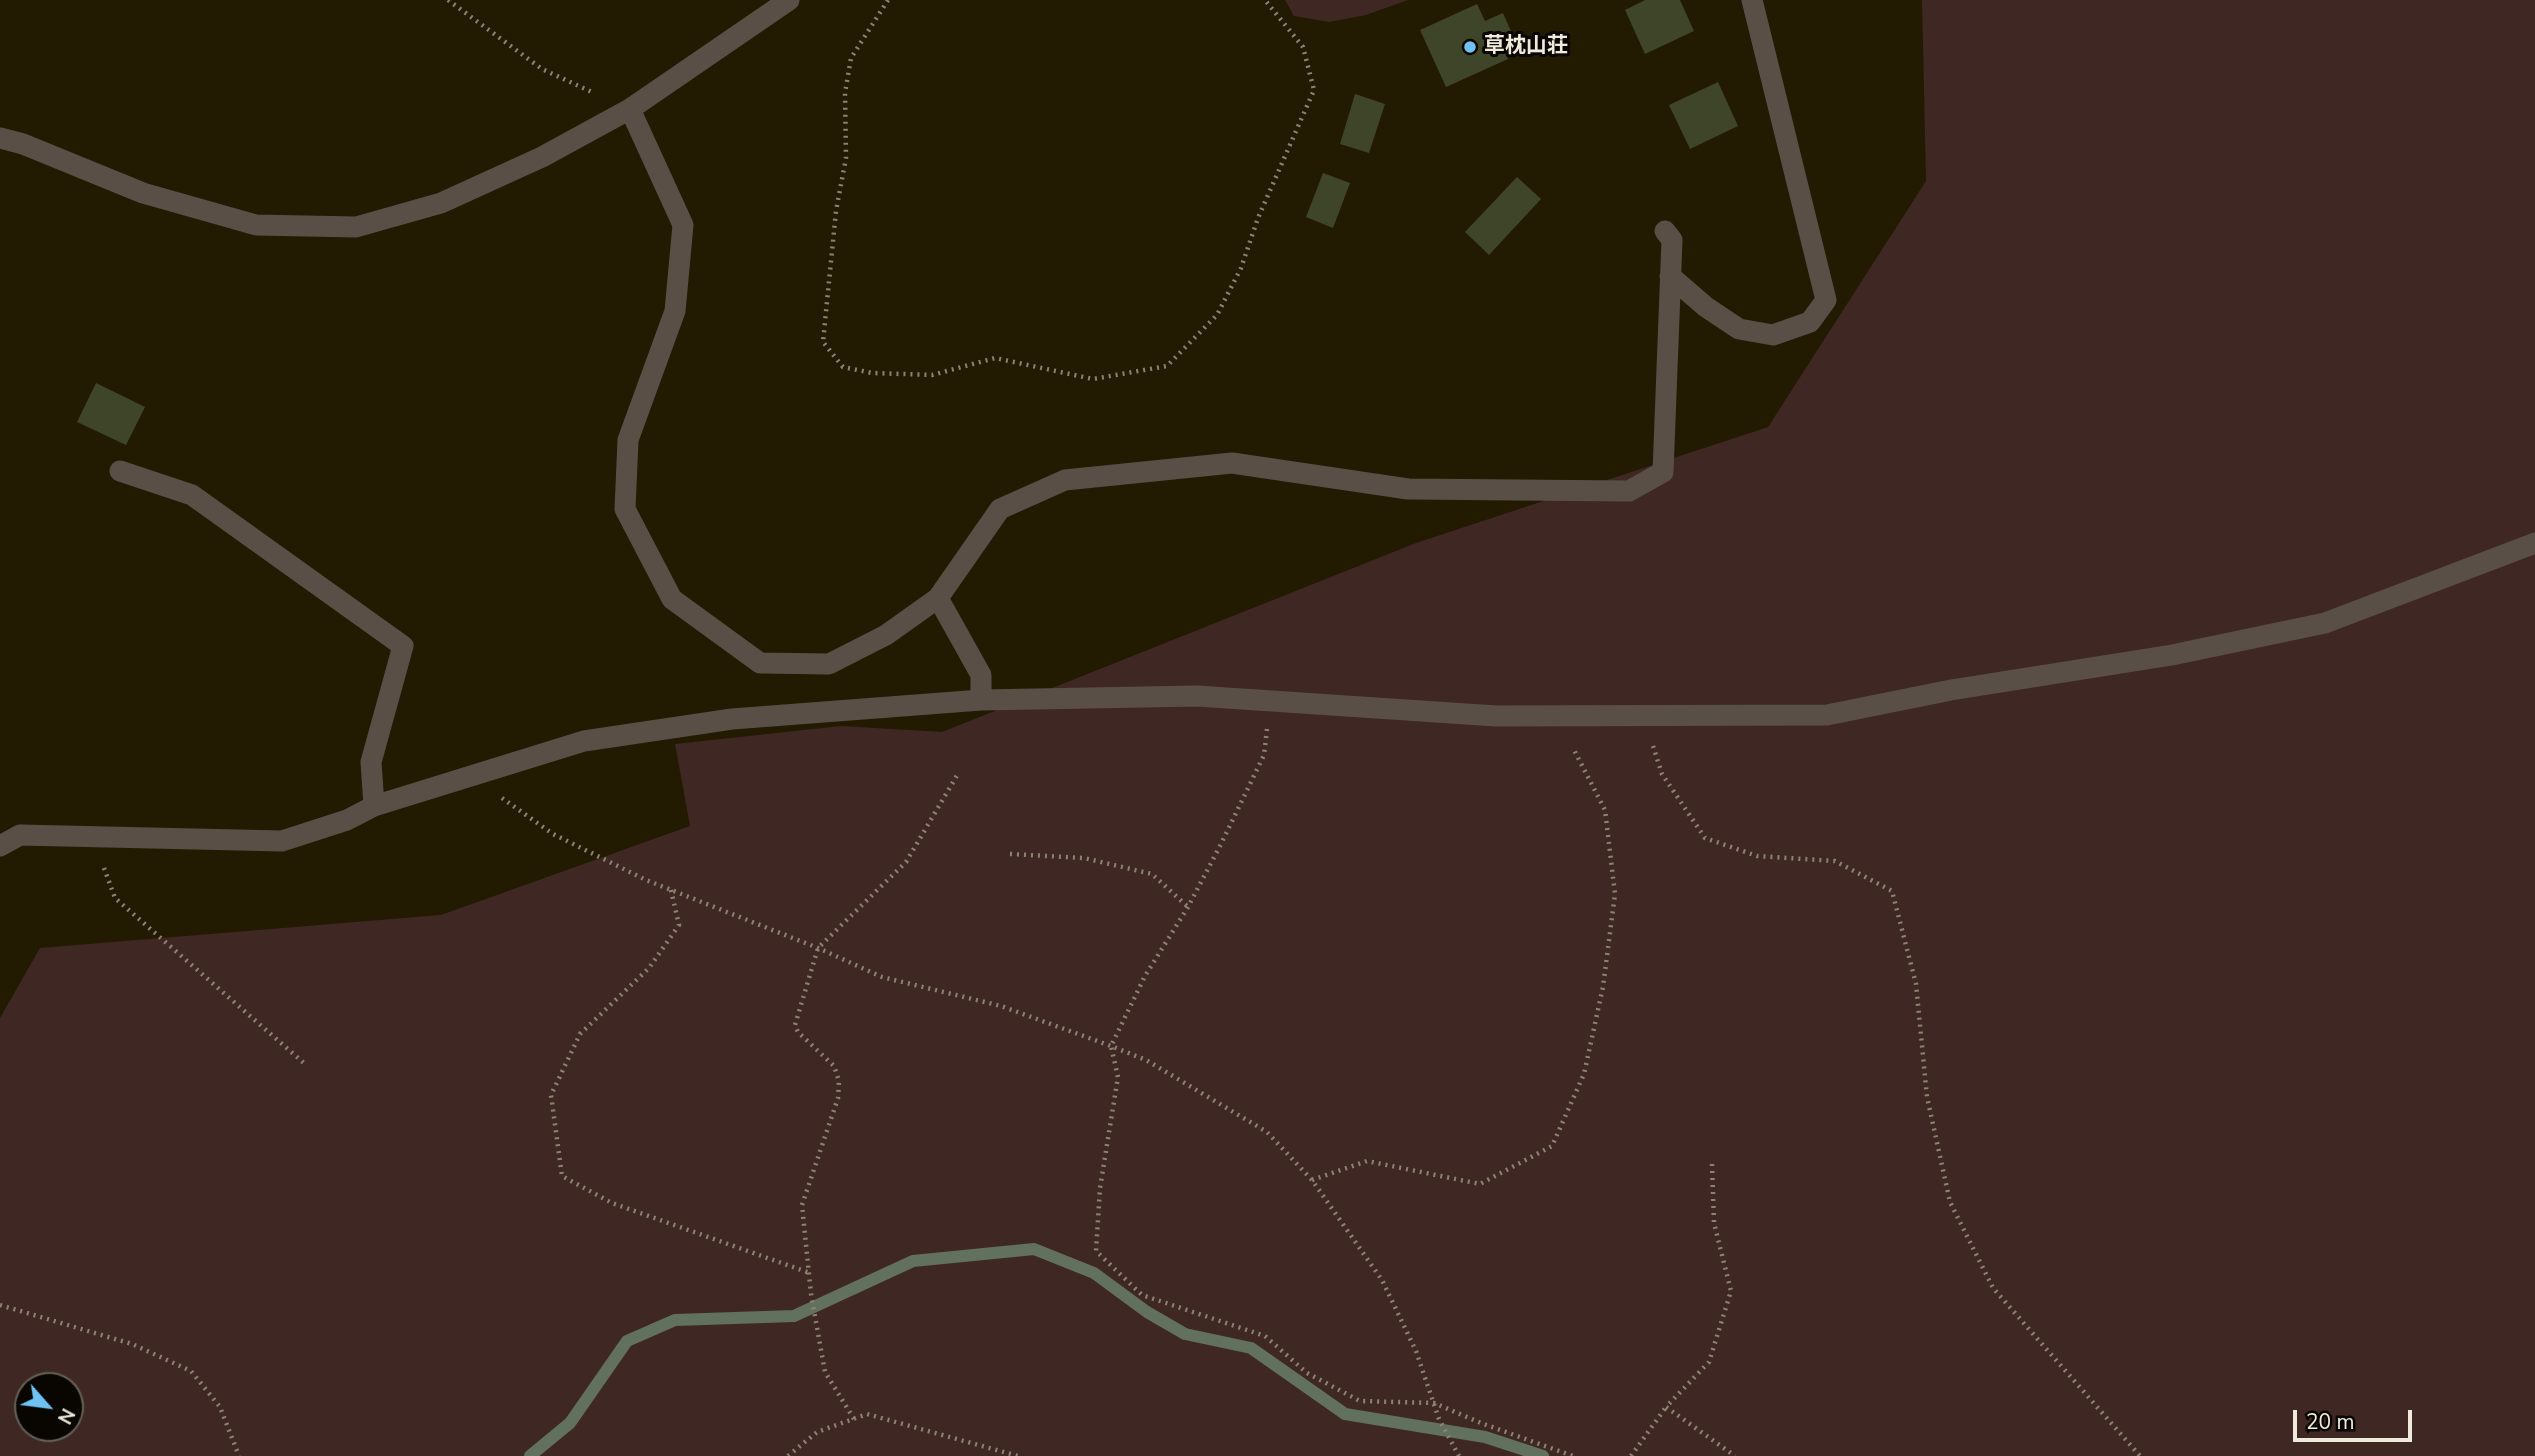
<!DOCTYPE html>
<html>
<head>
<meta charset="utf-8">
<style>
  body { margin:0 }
  #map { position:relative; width:2535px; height:1456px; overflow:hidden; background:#231a02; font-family:"Nunito Sans",sans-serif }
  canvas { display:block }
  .north { position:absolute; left:14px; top:1372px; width:70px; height:70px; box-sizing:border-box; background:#090601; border:2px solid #656158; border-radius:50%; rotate:118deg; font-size:19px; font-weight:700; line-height:28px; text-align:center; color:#f0eadb }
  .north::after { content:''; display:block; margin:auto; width:24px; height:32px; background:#6fc2f4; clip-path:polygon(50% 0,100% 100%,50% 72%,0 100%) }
  .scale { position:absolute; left:2293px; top:1410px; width:119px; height:32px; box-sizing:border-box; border:4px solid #f0eadb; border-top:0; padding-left:9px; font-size:21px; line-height:24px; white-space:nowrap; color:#f0eadb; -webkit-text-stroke:5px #090601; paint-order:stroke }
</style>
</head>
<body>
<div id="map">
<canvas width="2535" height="1456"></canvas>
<div class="north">N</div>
<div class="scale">20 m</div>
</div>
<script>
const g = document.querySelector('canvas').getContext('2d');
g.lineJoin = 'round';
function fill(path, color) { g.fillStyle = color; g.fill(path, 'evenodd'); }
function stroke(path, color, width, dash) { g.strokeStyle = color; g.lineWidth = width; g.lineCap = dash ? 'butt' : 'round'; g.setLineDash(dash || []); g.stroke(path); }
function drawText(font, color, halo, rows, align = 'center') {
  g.font = font + ' "Nunito Sans","Noto Sans JP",sans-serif'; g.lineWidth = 6; g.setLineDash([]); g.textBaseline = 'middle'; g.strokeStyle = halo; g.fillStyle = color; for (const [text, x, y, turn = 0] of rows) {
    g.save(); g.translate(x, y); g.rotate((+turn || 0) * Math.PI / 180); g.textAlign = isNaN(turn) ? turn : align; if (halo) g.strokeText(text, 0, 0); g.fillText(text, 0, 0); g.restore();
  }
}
const green = new Path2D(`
  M1285,0H1408L1366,15L1329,22L1294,16Z
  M1922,0H2535V1456H0V1018L40,948L441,915L690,826L675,744L841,726L942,732L1416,543L1768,427L1926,181ZM28,1386H70V1428H28Z`);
const stream = new Path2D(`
  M530,1456L570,1423L627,1341L675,1320L794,1316L913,1261L1034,1249L1094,1273L1147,1312L1185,1334L1251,1348L1345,1414L1485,1437L1543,1456`);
const building = new Path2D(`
  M1645,0H1680L1694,31L1645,54L1625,10Z
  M1477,4L1485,21L1503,13L1517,45L1505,50L1508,59L1446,87L1420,30Z
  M1718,82L1738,126L1690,149L1669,105Z
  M1355,94L1385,104L1369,153L1340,144Z
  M1323,173L1350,183L1333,228L1306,217Z
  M1517,177L1541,199L1489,255L1465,232Z
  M96,383L145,407L126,445L77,422Z`);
const path = new Path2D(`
  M448,0L542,69L594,93
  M888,0L851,58L845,93L846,158L836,211L823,342L843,367L872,373L932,375L995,358L1093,379L1167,366L1217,315L1241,268L1258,218L1314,90L1303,47L1265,0
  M1267,729L1264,755L1221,844L1188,907L1145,976L1111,1046L1118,1077L1100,1188L1096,1251L1142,1295L1265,1336L1307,1373L1360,1401L1434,1403L1481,1423L1573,1456
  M1653,746L1662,774L1705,838L1757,856L1835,861L1892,891L1916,984L1927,1097L1950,1202L1993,1288L2140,1456
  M502,798L553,834L646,880L818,948L882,977L1001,1006L1111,1046L1146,1060L1267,1132L1312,1180L1382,1280L1416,1351L1439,1419L1459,1456
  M1010,854L1084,858L1152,874L1188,907
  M104,868L115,898L305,1064
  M671,890L679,925L649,968L580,1034L551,1095L562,1176L612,1203L810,1273
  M1712,1164L1714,1223L1731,1291L1709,1362L1666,1407L1735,1456
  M1312,1180L1367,1161L1480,1184L1552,1146L1584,1074L1603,987L1615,894L1605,810L1573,748
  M0,1305L132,1344L191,1371L220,1407L239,1456
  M854,1419L825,1372L811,1294L802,1205L838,1098L839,1081L834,1066L798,1032L795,1025L818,948L906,862L959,772
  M788,1456L817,1432L867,1414L1018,1456
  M1631,1456L1666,1407`);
const minor = new Path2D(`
  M630,109L683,225L675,311L628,440L625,509L672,599L760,663L829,664L886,635L938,598L1000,509L1065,480L1232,463L1408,489L1629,491L1663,472L1672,240L1665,231
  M0,138L23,144L143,193L256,225L356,227L441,203L542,157L630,109L789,0
  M1670,276L1706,307L1739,329L1773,335L1810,322L1826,300L1752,0
  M120,471L192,495L403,646L371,762L374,806
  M981,700L1197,696L1496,716L1827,715L1951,690L2172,655L2325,623L2535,543
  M0,846L20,835L282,841L347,820L374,806L584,741L732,719L981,700V675L938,598`);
const markers = [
  [1470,47,7,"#6fc2f4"]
];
const poiNames = [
  ["草枕山荘",1484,47]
];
fill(green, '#3f2823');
stroke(stream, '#61715e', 12);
fill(building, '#3e4528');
stroke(path, '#8b8470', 4.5, [2, 5]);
stroke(minor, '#594f47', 21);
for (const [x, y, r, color] of markers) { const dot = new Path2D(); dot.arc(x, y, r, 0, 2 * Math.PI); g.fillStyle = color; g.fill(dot); stroke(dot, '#090601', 2.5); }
drawText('bold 21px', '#f0eadb', '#090601', poiNames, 'left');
</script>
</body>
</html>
